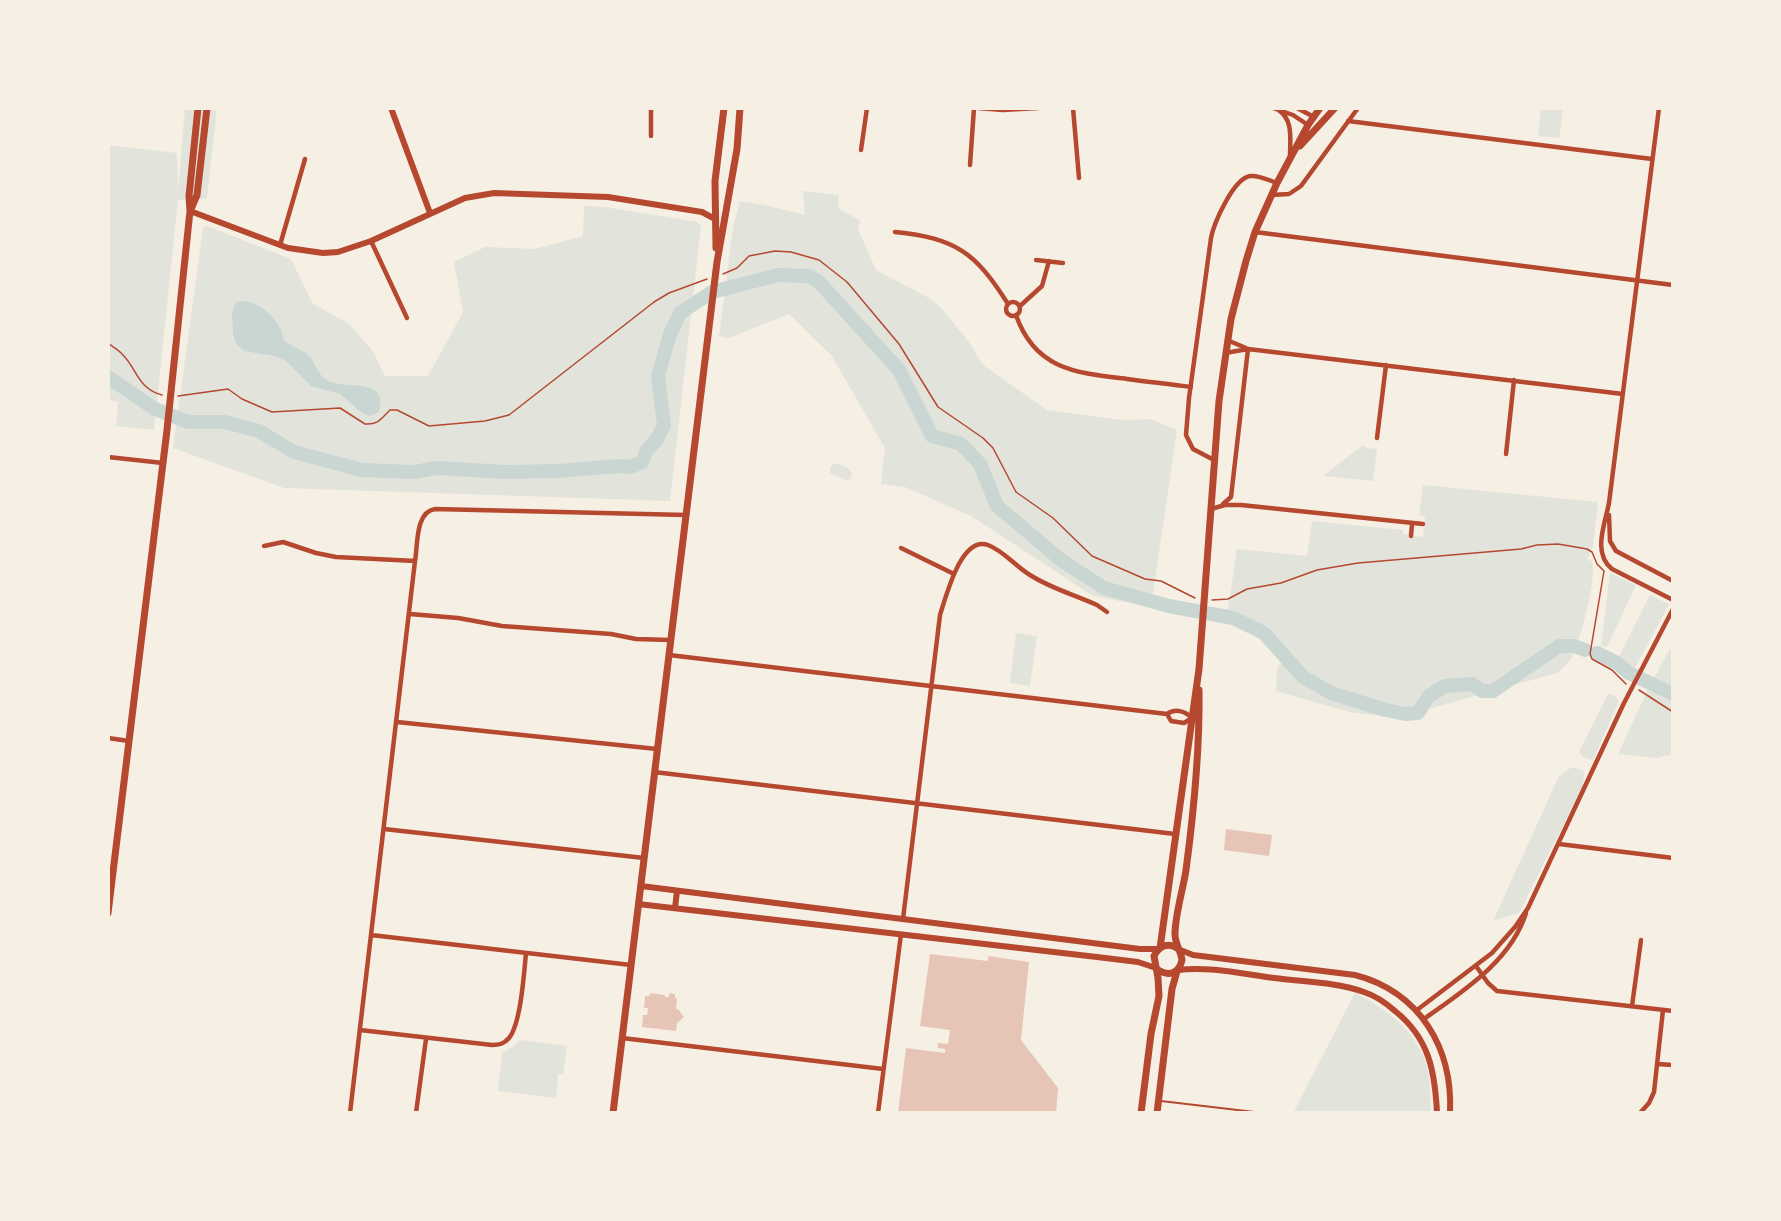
<!DOCTYPE html>
<html>
<head>
<meta charset="utf-8">
<style>
  body { margin:0 }
  #map { position:relative; width:1781px; height:1221px; overflow:hidden; background:#f6efe4; font-family:"Asap Condensed",sans-serif }
  canvas { display:block }
  .frame { position:absolute; inset:0; border:110px solid #f6efe4; pointer-events:none }
</style>
</head>
<body>
<div id="map">
<canvas width="1781" height="1221"></canvas>
<div class="frame"></div>
</div>
<script>
const g = document.querySelector('canvas').getContext('2d');
g.lineJoin = 'round';
function fill(path, color) { g.fillStyle = color; g.fill(path, 'evenodd'); }
function stroke(path, color, width, dash) { g.strokeStyle = color; g.lineWidth = width; g.lineCap = dash ? 'butt' : 'round'; g.setLineDash(dash || []); g.stroke(path); }
const green = new Path2D(`
  M185,108H217L207,199L178,200L154,430L116,426L118,402L108,400V145L177,153L178,192Z
  M1541,108H1563L1559,138L1538,136Z
  M803,191L839,195L838,208L861,221L858,229L876,270L931,299L943,310L969,342L983,365L1047,410L1122,420L1151,419L1177,430L1151,607L1093,596L971,516L905,487L881,484L885,448L831,355L789,314L729,338L719,336L733,227L740,201L764,205L805,215Z
  M584,206L604,207L698,222L701,227L670,501L284,488L173,448L203,228L207,226L291,259L313,304L348,323L373,351L385,376H428L463,312L454,262L485,247L535,249L583,236Z
  M1363,445L1367,448L1377,449L1373,481L1323,476Z
  M835,463L848,468L852,473L851,478L847,481L830,473V467Z
  M1423,485L1598,502L1593,546L1587,560L1592,561C1597,579 1581,637 1573,655C1569,663 1563,668 1557,673L1396,718L1350,712L1276,691L1277,669L1286,656L1264,633L1227,616L1237,549L1307,556L1312,521L1403,530V534L1423,537L1425,516L1419,515Z
  M1610,573L1636,585L1607,647L1601,646Z
  M1650,595L1669,604L1634,670L1617,661Z
  M1016,633L1037,636L1030,686L1010,683Z
  M1670,649H1673V754L1657,758L1618,754L1649,687Z
  M1608,694L1614,695L1619,701L1593,760L1584,758L1579,752Z
  M1572,767L1584,771L1583,786L1519,913L1493,921L1559,776Z
  M1355,993C1385,1008 1413,1028 1425,1061C1431,1077 1430,1096 1431,1113H1293Z
  M520,1040L567,1046L563,1075L558,1074L556,1098L498,1091L502,1053L514,1046Z`);
const water = new Path2D(`
  M244,301C258,303 273,314 280,328C282,332 283,338 285,342C292,346 303,350 309,356C315,363 318,374 325,379C341,392 390,374 379,412L369,416L361,412L340,394L311,386L286,361L275,356L244,351L236,344L233,333L232,312L236,302Z`);
const river = new Path2D(`
  M108,377L155,409L188,422H225L259,431L294,452L362,470L414,472L437,468L506,472L559,471L619,466L630,467L642,462L647,450L657,439L664,425L658,376L670,334L680,313L712,292L778,275L808,276L819,282L899,370L932,436L961,444L980,464L997,506L1061,560L1104,588L1169,606L1233,618L1264,633L1303,677L1331,693L1386,710L1405,714L1418,713L1429,696L1445,686L1472,684L1482,691H1493L1559,646H1574L1585,650
  M1597,653L1617,663L1629,673L1673,694`);
const building = new Path2D(`
  M1226,829L1272,835L1269,856L1224,850Z
  M930,954L988,961V956L1029,962L1021,1040L1058,1088L1056,1113H898L906,1048L945,1053V1049L938,1048V1043L948,1044L950,1030L920,1026Z
  M651,993L665,995V997H669V993L675,994V998H677L676,1009H678L684,1017L677,1023L676,1031L642,1027L643,1015H647L648,1008H644L645,996H649Z`);
const path = new Path2D(`
  M723,274L737,268L749,256L775,251L791,252L819,260L847,282L899,344L938,407L983,438L993,448L1016,492L1053,518L1092,556L1145,579L1161,581L1195,598
  M108,343C113,347 119,350 123,355C137,369 138,389 162,395
  M178,396L228,389L242,399L272,412L340,408L365,424C378,425 381,419 390,410H397L429,426L485,421L509,415L654,302L669,293L707,279
  M1212,600L1228,599L1247,589L1281,583L1317,570L1358,563L1521,549L1537,545L1558,544L1587,549L1592,552L1597,564L1604,571L1590,654L1592,659L1612,670L1626,684
  M1639,690L1673,712`);
const service = new Path2D(`
  M1161,1101L1263,1113`);
const minor = new Path2D(`
  M651,108V136
  M978,108L1003,110L1038,108
  M1073,108L1079,178
  M1273,108L1293,115L1308,125
  M1297,108L1314,117
  M1659,108L1609,503C1605,524 1592,553 1612,569L1673,600
  M1277,109C1294,119 1290,139 1290,157
  M1348,121L1652,159
  M861,150L867,108
  M970,165L974,108
  M1271,195L1289,194L1301,186L1358,108
  M895,232C956,238 976,253 1008,304
  M1255,232L1673,285
  M371,241L407,318
  M280,245L305,159
  M1036,260L1063,263
  M1006 309a7 7 0 1 1 14 0a7 7 0 1 1-14 0Z
  M1020,306L1042,286L1049,261
  M1016,315C1035,370 1077,373 1127,379C1149,382 1170,384 1191,387
  M1227,340L1246,348
  M1225,353L1248,349L1623,394
  M1377,438L1386,365
  M1506,454L1514,380
  M108,457L163,463
  M1214,460L1193,449L1186,435L1189,398L1211,238C1214,223 1233,179 1250,176C1259,175 1268,180 1277,183
  M1223,504L1231,497L1248,349
  M1211,509L1225,505H1241L1423,524
  M1609,515L1610,541L1616,551L1673,581
  M1411,536L1412,524
  M264,546L283,542L316,553L336,557L415,561
  M901,548L954,574
  M410,614L458,618L502,626L611,634L636,639L670,640
  M669,655L1167,714C1175,708 1185,711 1192,718L1184,723L1171,721L1167,714
  M397,722L657,749
  M108,738L129,741
  M654,772L1175,834
  M384,829L644,858
  M1559,844L1673,858
  M903,919L940,615C946,597 961,535 988,545C1004,551 1015,566 1030,575C1050,588 1075,595 1097,605L1107,612
  M371,935L631,965
  M1476,966L1488,983L1497,991L1673,1011
  M1632,1006L1641,940
  M1417,1010L1492,953L1515,927L1528,908L1624,703L1673,609
  M1424,1019C1463,991 1511,961 1526,913
  M360,1030L492,1045C499,1045 504,1044 509,1038C521,1023 524,973 526,953
  M622,1038L883,1069
  M1657,1064L1673,1065
  M350,1113L415,561C418,545 415,512 435,509L686,515
  M416,1113L426,1039
  M878,1113L901,934
  M1640,1113L1649,1103L1654,1092L1663,1010`);
const tertiary = new Path2D(`
  M391,108L430,213
  M190,211L288,248L323,253L338,252L371,241L465,198L494,193L608,197L702,212L715,219
  M641,886L1140,949H1159
  M638,904L1097,957L1138,962L1156,968
  M675,908L677,891
  M1178,949L1193,955L1355,975C1420,992 1453,1048 1450,1113
  M1178,970C1209,966 1243,974 1274,978C1303,982 1336,982 1364,992C1376,996 1386,1003 1395,1011C1429,1038 1435,1071 1437,1113`);
const secondary = new Path2D(`
  M1300,146L1335,108
  M191,209L197,195L207,108
  M716,248L715,181L724,108
  M108,913L167,430L190,211L189,196L198,108
  M1160,948L1199,669L1219,401L1231,319L1246,261L1255,232L1277,183L1308,125L1320,108
  M1157,969C1168,977 1179,974 1182,960C1181,951 1175,944 1175,934C1175,915 1183,890 1186,870C1194,810 1200,751 1199,690
  M613,1113L717,262L737,149L740,108
  M1141,1113L1151,1034L1159,996L1158,978L1154,956C1159,946 1168,942 1177,948
  M1157,1113L1172,989L1177,971`);
fill(green, '#e2e4dc');
fill(water, '#c9d6d2');
stroke(river, '#c9d6d2', 14);
fill(building, '#e6c5b7');
stroke(path, '#b5482f', 1.5);
stroke(service, '#b5482f', 2);
stroke(minor, '#b5482f', 4.5);
stroke(tertiary, '#b5482f', 6);
stroke(secondary, '#b5482f', 7);
</script>
</body>
</html>
